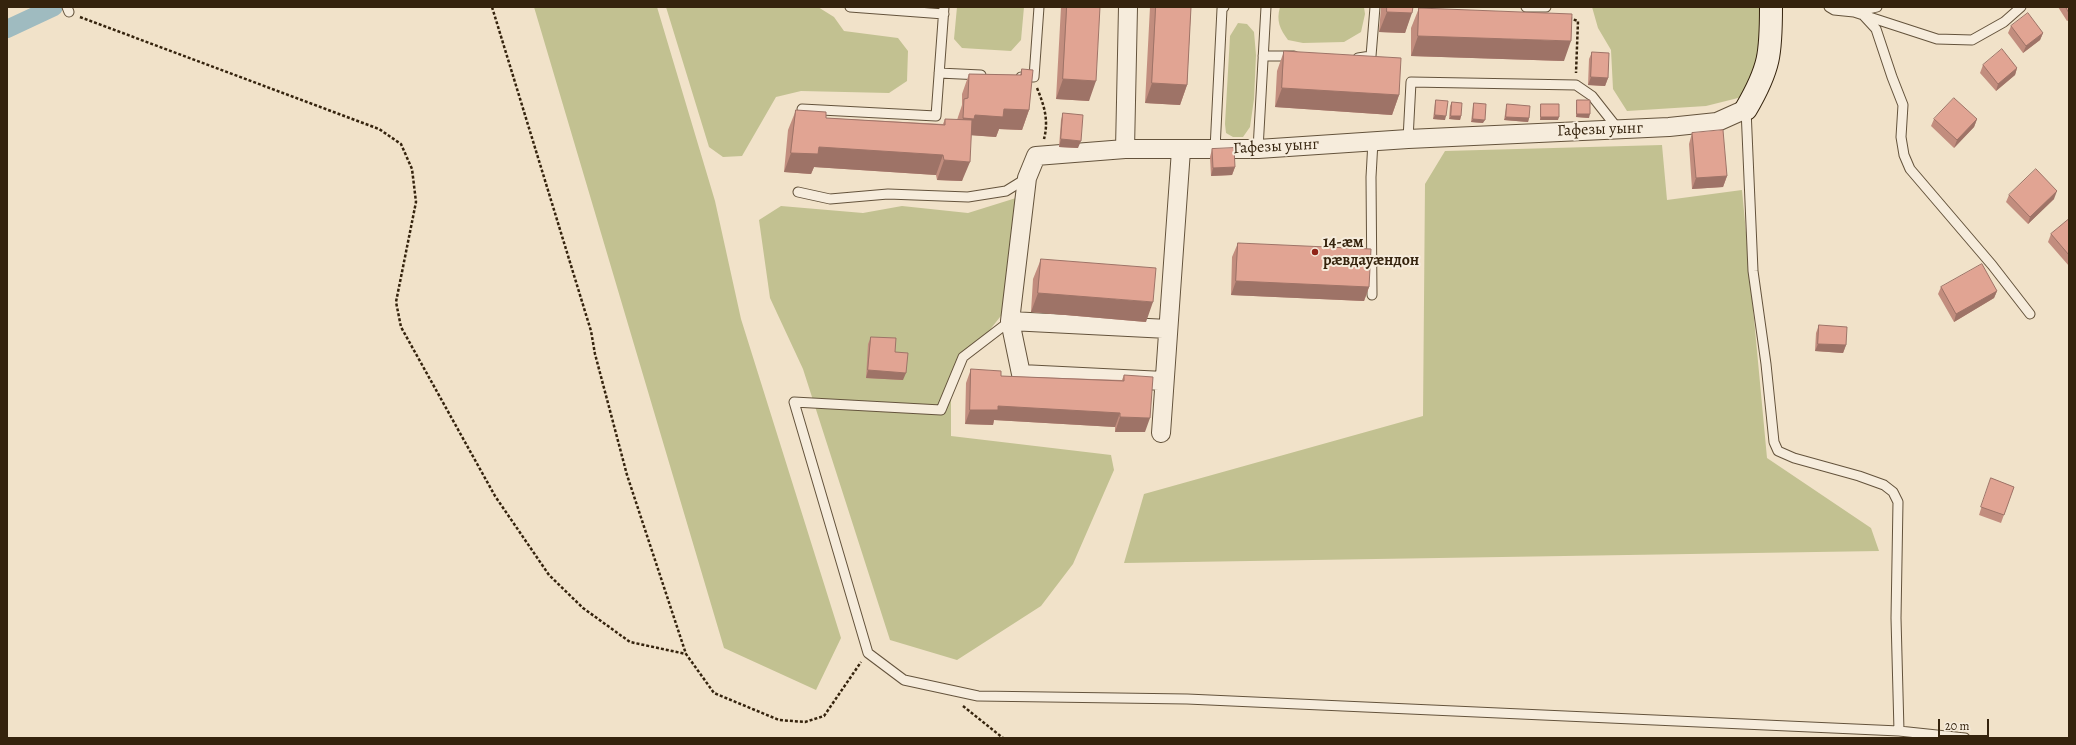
<!DOCTYPE html>
<html>
<head>
<meta charset="utf-8">
<style>
  body { margin:0 }
  #map { position:relative; width:2076px; height:745px; overflow:hidden; background:#f1e2c9; font-family:Alegreya,serif }
  canvas { display:block }
  .frame { position:absolute; inset:0; border:8px solid #35230d; pointer-events:none }
  .scale { position:absolute; left:1938px; top:719px; width:51px; height:18px; box-sizing:border-box; border:2px solid #35230d; border-top:0; padding-left:5px; font-size:12px; line-height:14px; white-space:nowrap; color:#35230d; -webkit-text-stroke:3px #f6ecdc; paint-order:stroke }
</style>
</head>
<body>
<div id="map">
<canvas width="2076" height="745"></canvas>
<div class="frame"></div>
<div class="scale">20 m</div>
</div>
<script>
const g = document.querySelector('canvas').getContext('2d');
g.lineJoin = 'round';
function fill(path, color) { g.fillStyle = color; g.fill(path, 'evenodd'); }
function stroke(path, color, width, dash) { g.strokeStyle = color; g.lineWidth = width; g.lineCap = dash ? 'butt' : 'round'; g.setLineDash(dash || []); g.stroke(path); }
function drawText(font, color, halo, rows, align = 'center') {
  g.font = font + ' Alegreya,serif'; g.lineWidth = 4; g.setLineDash([]); g.textBaseline = 'middle'; g.strokeStyle = halo; g.fillStyle = color; for (const [text, x, y, turn = 0] of rows) {
    g.save(); g.translate(x, y); g.rotate((+turn || 0) * Math.PI / 180); g.textAlign = isNaN(turn) ? turn : align; if (halo) g.strokeText(text, 0, 0); g.fillText(text, 0, 0); g.restore();
  }
}
const green = new Path2D(`
  M534,7H657L715,201L741,319L841,638L816,690L724,648Z
  M666,7H818L834,17L844,31L898,38L908,51L907,81L889,93L801,91L776,97L742,156L723,157L709,147Z
  M957,7H1024L1021,40L1011,51L962,48L954,39Z
  M1280,7H1364L1365,14L1361,32L1344,42L1303,43L1288,40C1280,29 1276,21 1280,7Z
  M1592,7H1779L1746,96L1706,106L1627,111L1613,89L1611,50L1598,28Z
  M1238,23L1247,24L1254,32L1256,55L1254,99L1250,127L1243,137H1233L1226,133L1225,124L1230,36Z
  M1662,145L1667,200L1742,190L1767,458L1871,528L1879,551L1124,563L1144,494L1423,416L1425,184L1445,151Z
  M1016,198L1015,298L951,379V436L1111,455L1114,470L1073,564L1041,606L957,660L890,640L803,369L770,298L759,220L781,206L863,213L902,206L968,213Z`);
const canal = new Path2D(`
  M7,29L54,7`);
const path = new Path2D(`
  M492,7L591,331L595,354L627,475L686,654
  M80,17L379,129L401,144L412,169L416,202L396,302L401,327L495,496L549,575L583,608L630,642L686,654L714,693L779,720L805,722L824,716L861,662
  M1569,18L1578,21L1576,73
  M1037,88C1044,105 1049,120 1044,139
  M963,706L1003,738`);
const lane = new Path2D(`
  M67,7L69,12
  M850,7L944,14
  M1526,7H1546
  M1829,7L1834,10L1854,12L1937,39L1972,40L2004,22L2021,7
  M1854,12L1877,7
  M1864,16L1876,29L1892,77L1903,105L1901,137L1904,155L1910,169L1992,265L2030,314
  M1263,56H1294
  M1358,58L1371,56L1375,7
  M939,73L981,75
  M1021,77H1034L1039,7
  M802,109L936,116L944,7
  M1746,109L1753,271L1766,364L1774,442L1778,451L1794,458L1859,476L1884,485L1893,492L1898,502L1896,618L1899,731
  M1408,139L1411,82L1576,85L1592,96L1618,129
  M1215,149L1222,9L1224,7
  M1258,149L1266,7
  M798,192L830,199L888,194L968,197L1006,191L1027,178
  M1372,295L1371,177L1373,141
  M1010,321L963,357L941,410L794,402L868,653L904,680L978,696L1187,699L1899,731L1965,738`);
const street = new Path2D(`
  M1125,149L1128,7
  M1010,321L1168,329
  M1164,381L1021,374L1010,321L1027,178L1036,156L1125,149H1258L1408,139L1669,127L1717,122L1746,109
  M1161,433L1181,150`);
const secondary = new Path2D(`
  M1746,109C1770,68 1771,53 1771,7`);
const wall = new Path2D(`
  M1061,7H1100L1089,101L1056,99Z
  M1150,7H1191L1187,85L1180,105L1145,103Z
  M1381,7H1413L1405,33L1379,32Z
  M2058,7H2069V20L2067,21Z
  M1419,8L1564,61L1411,56V28Z
  M2011,26L2043,33L2040,40L2023,53L2008,33Z
  M1284,51L1399,95L1392,115L1275,107L1277,71Z
  M1592,52L1608,78L1605,86L1588,85L1589,59Z
  M1983,65L2017,68L2015,75L1996,91L1980,73Z
  M1022,69L1029,110L1022,130L999,129L996,137L971,135L962,181L937,180L936,175L814,167L811,174L784,172L788,130L796,110L826,118L943,124L945,119L957,120L962,105V94L969,74L1020,75Z
  M1436,100L1445,120L1433,119L1435,103Z
  M1577,100L1589,118L1576,117V104Z
  M1452,102L1461,116L1460,120L1449,119L1450,106Z
  M1474,103L1483,123L1471,122L1473,106Z
  M1507,104L1529,118L1528,122L1504,120L1506,108Z
  M1541,104L1558,120H1540V108Z
  M1063,113L1078,148L1059,147L1061,120Z
  M1934,119H1977L1974,127L1954,148L1931,126Z
  M1692,133L1727,176L1723,187L1692,189L1689,144Z
  M1212,149L1235,167L1232,175L1211,176L1210,157Z
  M2009,195L2054,199L2028,224L2006,202Z
  M2069,219V266L2048,242L2051,234Z
  M1238,243L1369,287L1364,301L1231,295L1232,257Z
  M1041,259L1146,322L1031,312L1033,279Z
  M1941,287L1997,291L1994,298L1954,322L1938,294Z
  M1819,325L1846,345L1843,353L1815,351L1816,333Z
  M871,337L895,352L903,380L866,378L868,344Z
  M971,369L1001,376L1122,380L1124,375L1145,432H1115V427L994,420L993,425L965,424L966,383Z
  M1991,478L2014,487L2001,523L1979,515Z`);
const shadedWall = new Path2D(`
  M1387,12L1412,13L1405,33L1379,32Z
  M2043,33L2040,40L2023,53L2026,46Z
  M1418,36L1571,41L1564,61L1411,56Z
  M2017,68L2015,75L1996,91L1998,84Z
  M1591,77L1608,78L1605,86L1588,85Z
  M1063,79L1096,81L1089,101L1056,99Z
  M1152,83L1187,85L1180,105L1145,103Z
  M1282,88L1399,95L1392,115L1275,107Z
  M1004,109L1029,110L1022,130L999,129L996,137L968,135L956,138L963,118Z
  M1577,114H1590L1589,118L1576,117Z
  M1435,115L1446,116L1445,120L1433,119Z
  M1451,116H1461L1460,120L1449,119Z
  M1506,117L1529,118L1528,122L1504,120Z
  M1541,117H1559L1558,120H1540Z
  M1473,119L1485,120L1483,123L1471,122Z
  M1977,119L1974,127L1954,148L1957,140Z
  M1061,139L1081,141L1078,148L1059,147Z
  M819,147L943,155L936,175L814,167L811,174L784,172L791,153Z
  M944,160L970,162L962,181L937,180Z
  M1235,167L1232,175L1211,176L1213,168Z
  M1727,176L1723,187L1692,189L1696,178Z
  M2057,191L2054,199L2028,224L2030,217Z
  M1236,281L1369,287L1364,301L1231,295Z
  M1997,291L1994,298L1954,322L1956,314Z
  M1038,293L1153,302L1146,322L1031,312Z
  M1818,344L1846,345L1843,353L1815,351Z
  M868,370L906,373L903,380L866,378Z
  M998,406L1120,413L1115,427L994,420L993,425L965,424L970,410Z
  M1120,417L1150,418L1145,432H1115Z`);
const building = new Path2D(`
  M1067,7H1100L1096,81L1063,79Z
  M1156,7H1191L1187,85L1152,83Z
  M1387,7H1413L1412,13L1387,12Z
  M2066,7H2069V13Z
  M1419,8L1572,14L1571,41L1418,36Z
  M2028,13L2043,33L2026,46L2011,26Z
  M2002,49L2017,68L1998,84L1983,65Z
  M1284,51L1401,58L1399,95L1282,88Z
  M1592,52L1609,53L1608,78L1591,77Z
  M1022,69L1033,70L1029,110L1004,109L1003,117L975,115L974,119L963,118L964,99L968,98L969,74L1021,75Z
  M1954,98L1977,119L1957,140L1934,119Z
  M1436,100L1448,101L1446,116L1435,115Z
  M1577,100H1590V114H1577Z
  M1452,102L1462,103L1461,116H1451Z
  M1474,103L1486,104L1485,120L1473,119Z
  M1507,104L1530,106L1529,118L1506,117Z
  M1541,104H1559V117H1541Z
  M796,110L826,112V118L945,125V119L972,120L970,162L944,160L943,155L819,147L818,154L791,153Z
  M1063,113L1083,115L1081,141L1061,139Z
  M1723,130L1727,176L1696,178L1692,133Z
  M1234,148L1235,167L1213,168L1212,149Z
  M2036,169L2057,191L2030,217L2009,195Z
  M2069,219V255L2051,234Z
  M1238,243L1371,249L1369,287L1236,281Z
  M1041,259L1156,268L1153,302L1038,293Z
  M1982,264L1997,291L1956,314L1941,287Z
  M1819,325L1847,327L1846,345L1818,344Z
  M871,337L896,338L895,352L908,353L906,373L868,370Z
  M971,369L1001,371V376L1124,381V375L1153,377L1150,418L1120,417V413L998,406V410H970Z
  M1991,478L2014,487L2004,515L1981,507Z`);
const markers = [
  [1315,252,4,"#8f2418"]
];
const streetNames = [
  ["Гафезы уынг",1600,130,-2],
  ["Гафезы уынг",1276,147,-3]
];
const poiNames = [
  ["14-æм",1323,243],
  ["рӕвдауӕндон",1323,261]
];
fill(green, '#c2c191');
stroke(canal, '#9fbbc0', 18);
stroke(lane, '#64533c', 11);
stroke(street, '#64533c', 20);
stroke(secondary, '#35230d', 24);
stroke(path, '#35230d', 2.5, [3, 2]);
stroke(lane, '#f6ecdc', 9);
stroke(street, '#f6ecdc', 18);
stroke(secondary, '#f6ecdc', 22);
fill(wall, '#c28d7e');
fill(shadedWall, '#9e7367');
fill(building, '#e1a493');
stroke(building, '#9e7367', 1);
for (const [x, y, r, color] of markers) { const dot = new Path2D(); dot.arc(x, y, r, 0, 2 * Math.PI); g.fillStyle = color; g.fill(dot); stroke(dot, '#f6ecdc', 1.5); }
drawText('16px', '#35230d', '#f6ecdc', streetNames);
drawText('bold 16px', '#35230d', '#f6ecdc', poiNames, 'left');
</script>
</body>
</html>
